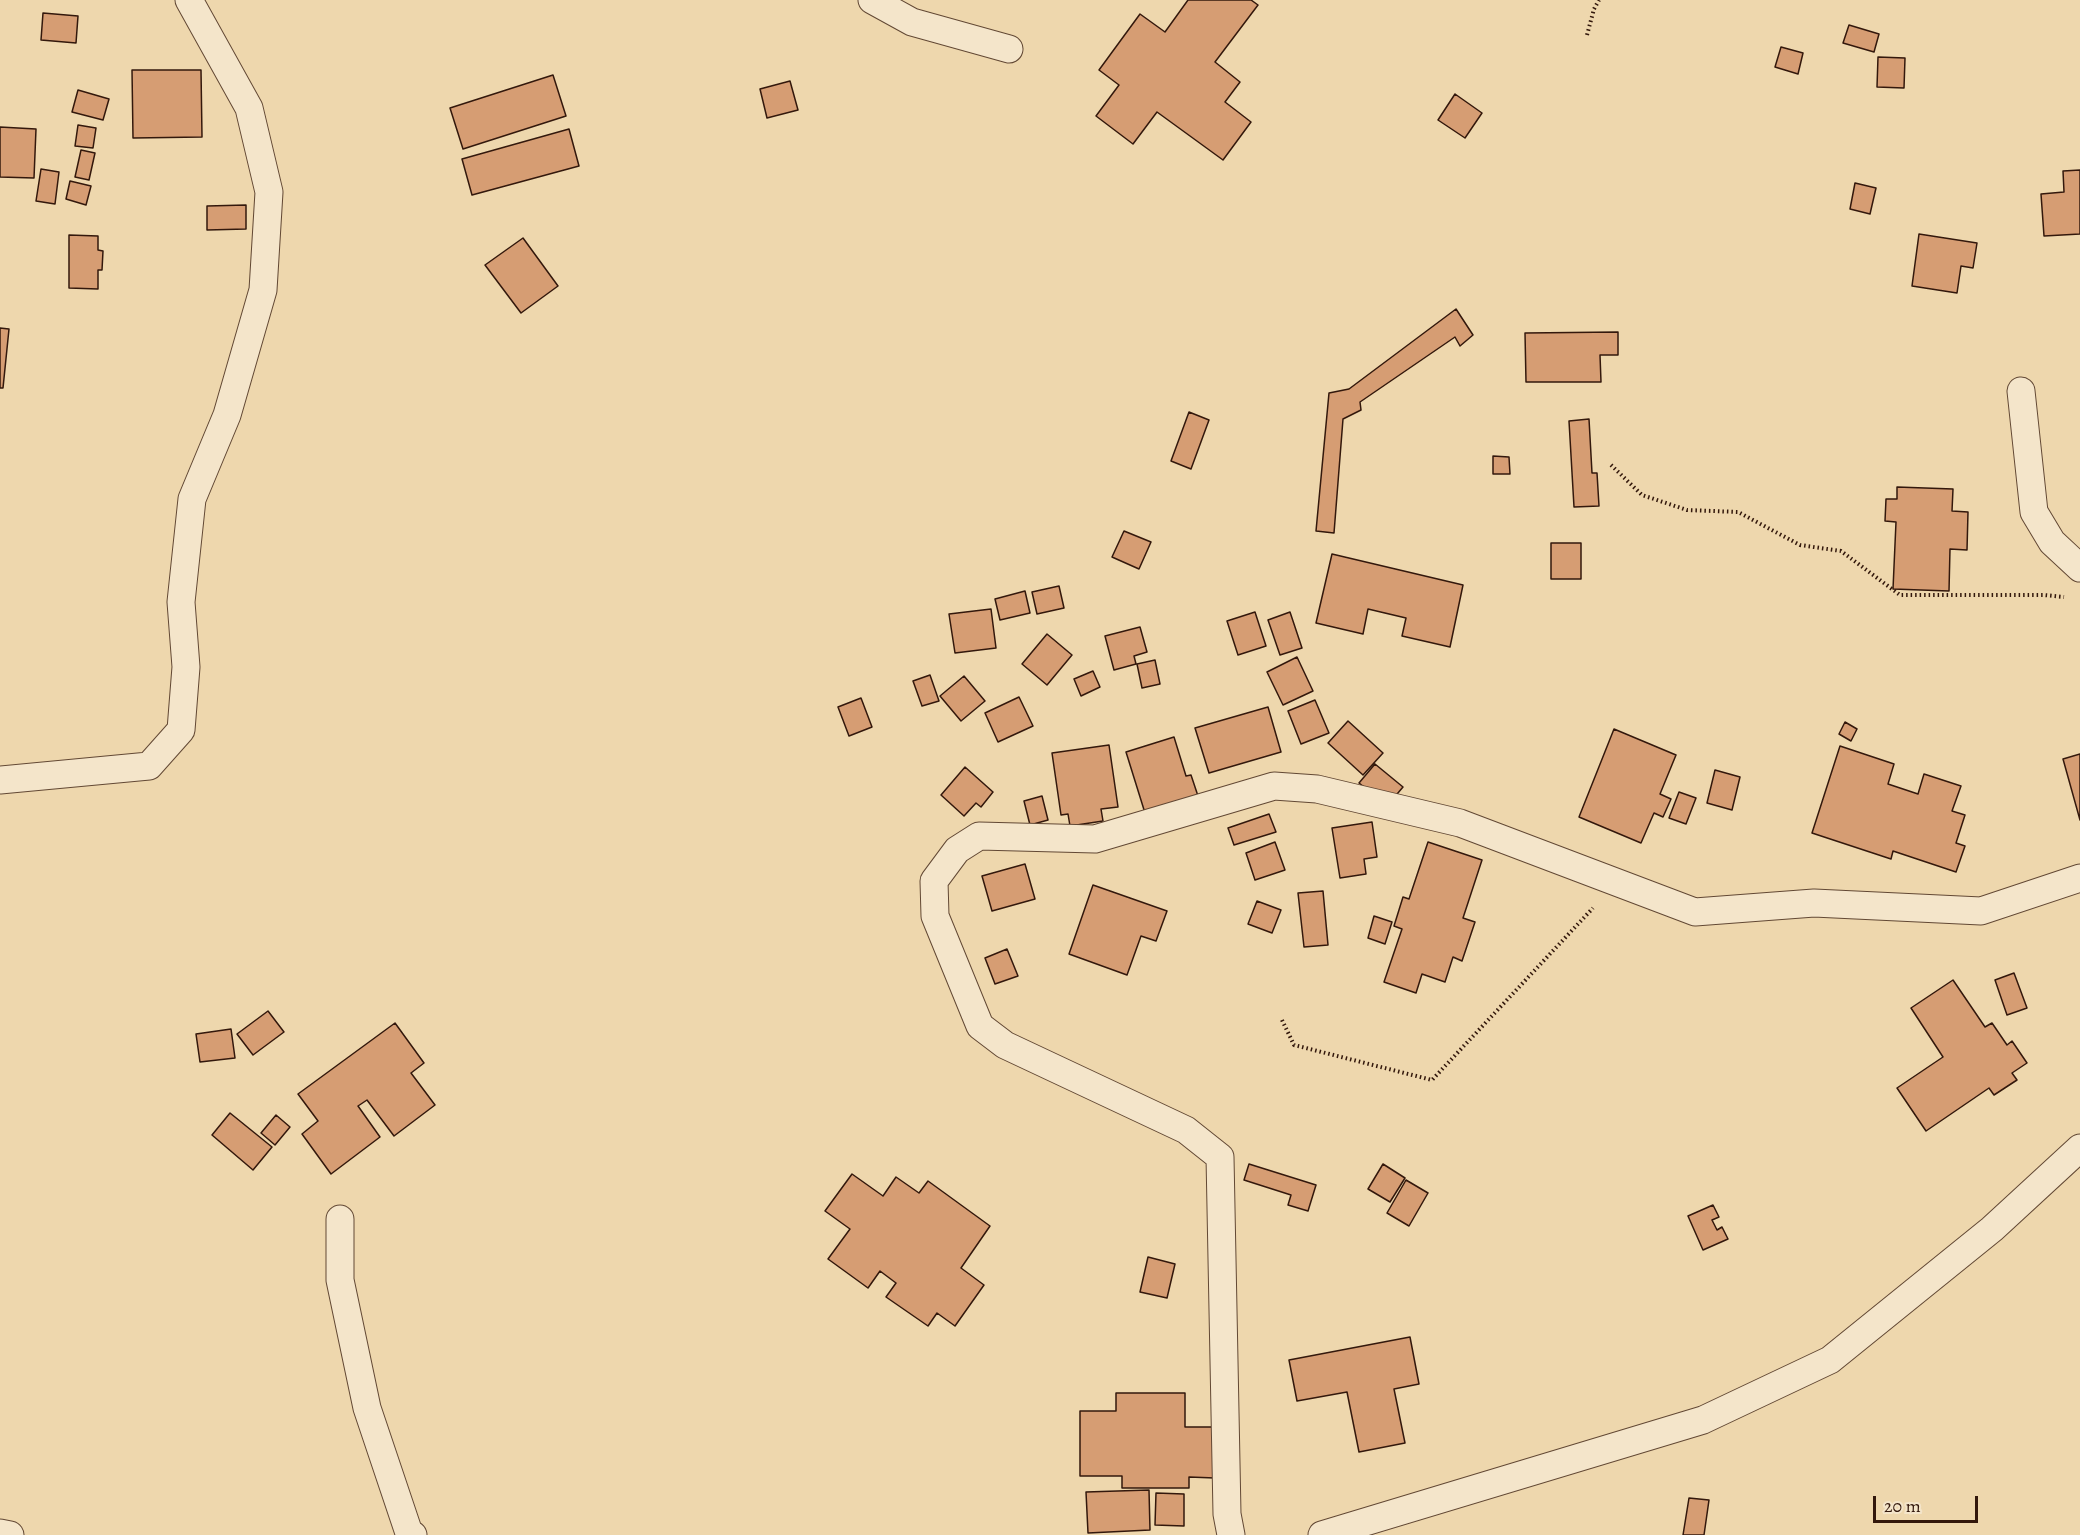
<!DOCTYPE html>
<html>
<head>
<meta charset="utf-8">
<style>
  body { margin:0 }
  #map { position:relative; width:2080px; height:1535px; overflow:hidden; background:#eed7ad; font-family:Alegreya,serif }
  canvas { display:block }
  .scale { position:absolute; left:1873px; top:1496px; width:105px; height:27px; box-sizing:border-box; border:3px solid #33180c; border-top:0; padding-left:8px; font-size:18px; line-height:21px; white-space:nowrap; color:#33180c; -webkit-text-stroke:4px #f4e5ca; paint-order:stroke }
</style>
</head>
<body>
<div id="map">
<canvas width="2080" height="1535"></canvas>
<div class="scale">20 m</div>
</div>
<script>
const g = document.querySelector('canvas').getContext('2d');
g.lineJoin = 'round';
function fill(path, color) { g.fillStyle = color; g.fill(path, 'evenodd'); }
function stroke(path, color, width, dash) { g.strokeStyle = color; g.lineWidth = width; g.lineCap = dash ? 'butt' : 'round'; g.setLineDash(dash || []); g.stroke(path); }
const building = new Path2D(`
  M1188,0H1251L1258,5L1215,62L1240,82L1225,102L1251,122L1223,160L1157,112L1133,144L1096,116L1119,85L1099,70L1140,14L1165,32Z
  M43,13L78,16L76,43L41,40Z
  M1849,25L1879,34L1874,52L1843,43Z
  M1781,47L1803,53L1798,74L1775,67Z
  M1878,57L1905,58L1904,88L1877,87Z
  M132,70H201L202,137L133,138Z
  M553,75L566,116L463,149L450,108Z
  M790,81L798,110L767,118L760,89Z
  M78,90L109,99L103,120L72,112Z
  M1455,94L1482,113L1465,138L1438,120Z
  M78,125L96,128L93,148L75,146Z
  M0,127L36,129L34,178L0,177Z
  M569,129L579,166L472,195L462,159Z
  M81,150L95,153L89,180L75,177Z
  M41,169L59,172L55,204L36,201Z
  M2080,170V234L2044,236L2041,194L2064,192L2063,171Z
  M70,181L91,186L86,205L66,199Z
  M1855,183L1876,188L1870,214L1850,209Z
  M246,205V229L207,230V206Z
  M1919,234L1977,243L1973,268L1961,266L1957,293L1912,286Z
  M69,235L98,236V250L103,251L102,270H98V289L69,288Z
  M523,238L558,286L521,313L485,265Z
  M1456,309L1473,335L1460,346L1455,337L1360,402L1361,410L1343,419L1334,533L1316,531L1329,393L1349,389Z
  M0,328L9,329L3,388H0Z
  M1618,332V355H1600L1601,382H1526L1525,333Z
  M1189,412L1209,420L1191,469L1171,461Z
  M1589,419L1592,473H1597L1599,506L1574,507L1569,421Z
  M1493,456L1509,457L1510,474H1493Z
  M1897,487L1953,489L1952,511L1968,512L1967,550L1950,549L1949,591L1893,589L1896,522L1885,521L1886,499H1897Z
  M1124,531L1151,542L1139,569L1112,557Z
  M1551,543H1581V579H1551Z
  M1332,554L1463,585L1450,647L1402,636L1406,618L1368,609L1363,634L1316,623Z
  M1059,586L1064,608L1037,614L1032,592Z
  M1025,591L1030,613L1000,620L995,599Z
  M991,609L996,648L955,653L949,614Z
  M1255,612L1266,646L1238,655L1227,621Z
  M1290,612L1302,648L1280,655L1268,620Z
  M1140,627L1147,652L1134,656L1136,664L1114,670L1105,636Z
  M1047,634L1072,655L1047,685L1022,664Z
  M1297,657L1313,691L1283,705L1267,672Z
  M1155,660L1160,684L1142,688L1137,664Z
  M1093,671L1100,687L1081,696L1074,679Z
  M930,675L939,701L922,706L913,681Z
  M964,676L985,701L961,721L940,696Z
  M1019,697L1033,726L998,742L985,713Z
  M861,698L872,727L849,736L838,707Z
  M1315,700L1329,733L1301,744L1288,711Z
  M1268,707L1281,752L1209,773L1195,728Z
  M1348,721L1383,753L1363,775L1328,743Z
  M1845,722L1857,729L1851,741L1839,734Z
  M1614,729L1676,755L1660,794L1671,799L1663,817L1654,813L1641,843L1579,817Z
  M1174,737L1186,776L1191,775L1198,796L1145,813L1126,752Z
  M1109,745L1118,807L1101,809L1103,821L1070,826L1068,814L1061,815L1052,753Z
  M1840,746L1894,764L1888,784L1918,794L1924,774L1961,786L1952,811L1965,815L1956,843L1965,846L1956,872L1893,851L1891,859L1812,833Z
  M2080,754V820L2063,759Z
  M1375,764L1403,787L1392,800L1378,798L1359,783Z
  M965,767L993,792L981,807L976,803L964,816L941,795Z
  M1715,770L1740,777L1732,810L1707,803Z
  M1679,792L1696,798L1686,824L1669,818Z
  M1042,796L1048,820L1030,825L1024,801Z
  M1269,814L1276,832L1234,845L1228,828Z
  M1372,822L1377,857L1364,859L1366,874L1340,878L1332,828Z
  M1275,842L1285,870L1255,880L1246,853Z
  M1428,842L1482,860L1463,918L1475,922L1462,961L1453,957L1445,982L1422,974L1416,993L1384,982L1402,929L1394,926L1403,897L1409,899Z
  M1025,864L1035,899L992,911L982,876Z
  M1093,885L1167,911L1156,941L1141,936L1127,975L1069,954Z
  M1323,891L1328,945L1304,947L1298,893Z
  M1257,901L1281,910L1272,933L1248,924Z
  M1374,916L1392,922L1385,944L1368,938Z
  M1007,949L1018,976L995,984L985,958Z
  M2014,973L2027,1008L2007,1015L1995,980Z
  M1953,980L1985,1027L1992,1023L2007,1045L2012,1041L2027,1063L2012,1073L2017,1080L1994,1095L1989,1088L1926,1131L1897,1088L1943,1057L1911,1008Z
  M268,1011L284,1032L253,1055L237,1034Z
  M395,1023L424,1063L411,1073L435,1105L394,1136L367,1100L358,1106L380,1137L331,1174L302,1134L318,1121L298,1094Z
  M231,1029L235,1058L200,1062L196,1034Z
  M230,1113L272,1147L253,1170L212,1135Z
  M276,1115L290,1127L275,1145L261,1133Z
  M1249,1164L1316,1185L1308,1211L1288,1205L1291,1195L1244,1180Z
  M1383,1164L1405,1178L1390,1202L1368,1189Z
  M852,1174L883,1196L896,1177L919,1193L928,1181L990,1226L961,1268L984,1285L955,1326L937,1313L928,1326L886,1297L896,1283L880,1271L868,1288L828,1259L850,1229L825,1211Z
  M1406,1180L1428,1193L1409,1226L1387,1213Z
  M1713,1205L1719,1217L1712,1220L1717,1230L1722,1227L1728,1239L1703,1250L1688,1216Z
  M1148,1257L1175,1264L1167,1298L1140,1292Z
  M1410,1337L1419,1384L1394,1389L1405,1443L1359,1452L1347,1392L1297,1401L1289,1360Z
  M1116,1393H1185V1427H1215V1478L1189,1477V1488H1122V1476H1080V1411H1116Z
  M1149,1490L1150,1530L1088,1533L1086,1492Z
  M1156,1493L1184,1494V1526L1155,1525Z
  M1689,1498L1709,1500L1704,1535H1683Z`);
const path = new Path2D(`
  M1587,35L1594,9L1599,0
  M1611,465L1642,495L1687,510L1738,512L1800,545L1841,551L1900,595H2044L2064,597
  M1282,1020L1294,1045L1432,1080L1593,908`);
const street = new Path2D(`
  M872,0L912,22L1009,49
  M2021,391L2034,512L2052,542L2080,568
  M0,780L149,766L181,730L186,667L181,602L192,499L227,415L263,290L269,192L249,108L189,0
  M340,1219V1280L367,1408L409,1533L413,1535
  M0,1533L10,1535
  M1231,1535L1227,1514L1220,1157L1186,1130L1005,1045L980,1026L935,916L934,881L957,850L979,836L1095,839L1274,786L1317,789L1460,823L1695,912L1814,903L1981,911L2080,878
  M1322,1535L1703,1420L1830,1360L1992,1229L2080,1148`);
fill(building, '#d69d73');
stroke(building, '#33180c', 1.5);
stroke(street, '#624834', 29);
stroke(path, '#33180c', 4, [1.5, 3]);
stroke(street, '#f4e5ca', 27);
</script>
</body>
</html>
